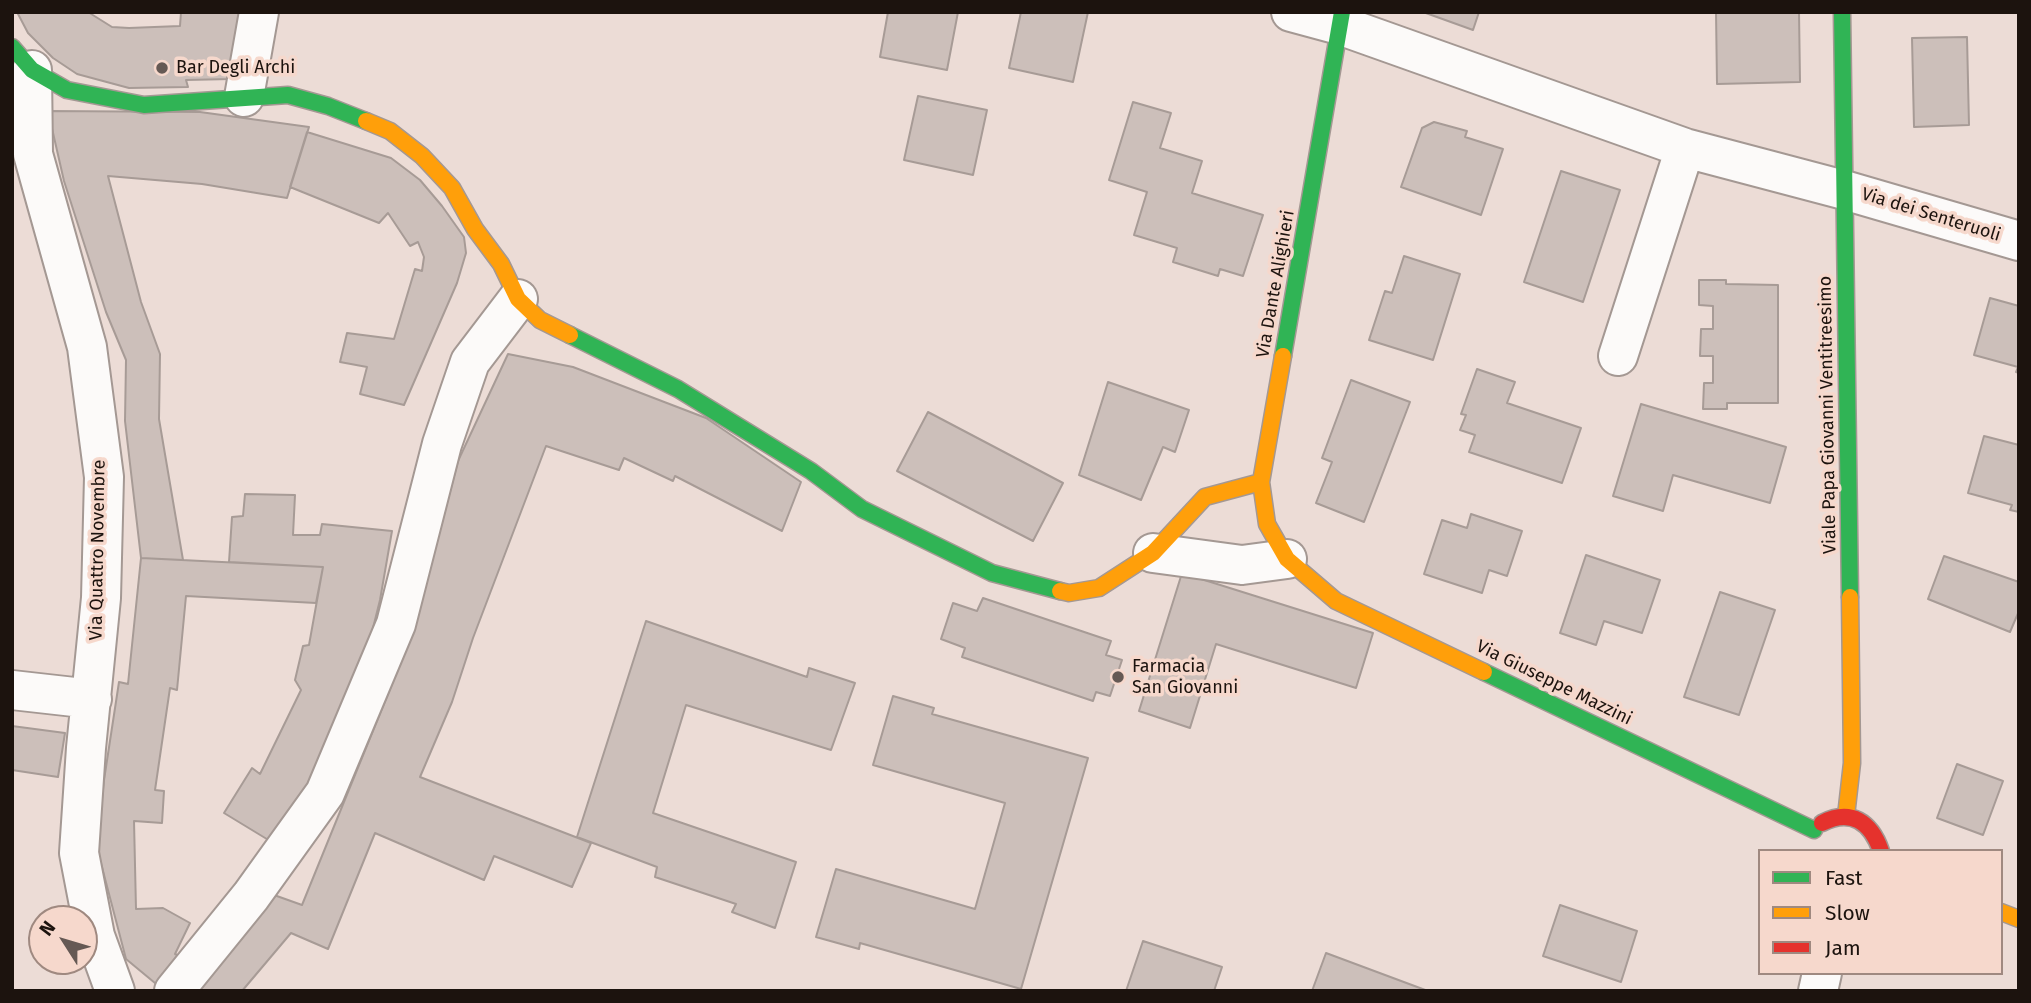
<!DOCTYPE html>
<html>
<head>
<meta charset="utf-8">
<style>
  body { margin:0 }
  #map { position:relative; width:2031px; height:1003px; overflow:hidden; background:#ecdcd6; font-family:"Fira Sans",sans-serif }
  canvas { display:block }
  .frame { position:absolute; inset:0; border:14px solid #1c130e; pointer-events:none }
  .legend { position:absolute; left:1758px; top:849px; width:245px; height:126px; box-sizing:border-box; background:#f6d8cc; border:2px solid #9f8980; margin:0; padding:9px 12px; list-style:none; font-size:21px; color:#1c130e }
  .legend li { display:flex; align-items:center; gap:14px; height:35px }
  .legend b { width:35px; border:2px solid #9f8980 }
  .north { position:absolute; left:28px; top:905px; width:70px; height:70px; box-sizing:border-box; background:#f6d8cc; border:2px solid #9f8980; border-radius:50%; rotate:307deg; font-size:19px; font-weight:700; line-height:28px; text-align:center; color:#1c130e }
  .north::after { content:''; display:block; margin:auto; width:24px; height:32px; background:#655954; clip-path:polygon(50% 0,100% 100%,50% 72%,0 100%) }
</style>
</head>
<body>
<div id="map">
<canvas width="2031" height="1003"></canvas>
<div class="frame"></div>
<ul class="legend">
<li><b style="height:9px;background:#30b455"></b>Fast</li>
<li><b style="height:9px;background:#ff9f0a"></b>Slow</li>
<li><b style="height:9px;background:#e5322d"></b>Jam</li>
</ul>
<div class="north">N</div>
</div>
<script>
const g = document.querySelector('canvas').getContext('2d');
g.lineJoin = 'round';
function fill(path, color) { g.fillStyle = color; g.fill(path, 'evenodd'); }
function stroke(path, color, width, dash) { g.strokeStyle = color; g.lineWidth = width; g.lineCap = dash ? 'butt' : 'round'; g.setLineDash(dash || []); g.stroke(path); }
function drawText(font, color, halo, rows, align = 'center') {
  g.font = font + ' "Fira Sans",sans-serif'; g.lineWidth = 7; g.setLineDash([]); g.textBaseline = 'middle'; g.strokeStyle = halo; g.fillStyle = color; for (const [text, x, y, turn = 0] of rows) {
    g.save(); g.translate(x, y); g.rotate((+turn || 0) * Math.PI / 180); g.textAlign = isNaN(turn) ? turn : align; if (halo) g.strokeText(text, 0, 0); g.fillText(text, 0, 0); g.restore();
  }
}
const building = new Path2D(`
  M17,12H88L112,27L129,28L180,26L181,12H239L231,79L186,80L188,87L129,88L77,74L53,58L28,33Z
  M888,12H958L947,70L880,57Z
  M1021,12H1088L1073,82L1009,68Z
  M1423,12H1479L1473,30Z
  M1716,12H1799L1800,82L1717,84Z
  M1967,37L1969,125L1914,127L1912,38Z
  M918,96L987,110L973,175L904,160Z
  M1133,102L1171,113L1160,148L1202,161L1192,193L1263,215L1243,276L1220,269L1218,276L1173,262L1177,248L1134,235L1147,192L1109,180Z
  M48,111L200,112L309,127L287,198L202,184L108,176L141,302L160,354L159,419L183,560L141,558L125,421L126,360L106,312L64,181Z
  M1434,122L1467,131L1465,137L1503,149L1481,215L1401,187L1422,128Z
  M307,132L391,158L420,180L442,206L464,237L466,253L457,283L404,405L360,394L367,367L340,362L347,333L394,339L415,269L422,271L424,257L418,242L410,246L388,213L379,223L290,187Z
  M1561,171L1620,190L1583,302L1524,282Z
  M1404,256L1460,274L1433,360L1369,340L1385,291L1392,293Z
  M1699,280H1726V284L1778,285V403H1727V409H1703L1704,383H1713V356H1700L1701,329H1713V306L1699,305Z
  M1990,298L2019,306V373L2016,372L2018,367L1974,355Z
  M508,354L573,367L706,418L801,482L782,531L675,476L673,481L624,458L619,470L546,446L473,638L452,702L420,777L591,843L572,887L494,856L484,880L375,833L328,949L291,933L242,991H193L274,895L302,905L414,630L458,461Z
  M1477,369L1515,382L1507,403L1581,428L1562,483L1469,452L1475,435L1460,430L1466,415L1461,414Z
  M1351,380L1410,402L1364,522L1316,503L1332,462L1322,458Z
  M1108,382L1189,410L1175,452L1163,447L1141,500L1079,475Z
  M1641,404L1786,447L1770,503L1673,475L1663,511L1613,496Z
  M928,412L1063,483L1033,541L897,471Z
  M1984,436L2019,445V512L2010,510L2012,505L1968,493Z
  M245,494L295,495L293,535H320L322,524L392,531L380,600L367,652L305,797L275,844L224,813L252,768L260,774L301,690L295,680L303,646L309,645L323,567L229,562L232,517L243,516Z
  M1471,514L1522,531L1507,576L1489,570L1482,593L1424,574L1442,520L1467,528Z
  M1586,555L1660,580L1642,633L1604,621L1596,645L1560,633Z
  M1944,556L2019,582V611L2010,632L1928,599Z
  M141,558L323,567L316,603L186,596L177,690L170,688L155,790L164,791L162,823L134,821L136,909L163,908L190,923L175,954L186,959L161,988L126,959L97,848L104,780L119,682L128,684Z
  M1182,573L1373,633L1356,688L1216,644L1190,728L1139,711Z
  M1720,592L1775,610L1739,715L1684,697Z
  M983,598L1111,641L1106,655L1122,660L1110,696L1096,692L1093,701L962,657L965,648L941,639L953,603L977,611Z
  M646,621L807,677L809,668L855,683L831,750L686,705L653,813L796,862L775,928L732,912L736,904L655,877L657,867L577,837Z
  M893,696L934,708L932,714L1088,758L1021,989L860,943L859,949L816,937L836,869L975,909L1005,803L873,765Z
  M12,726L65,733L58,777L12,770Z
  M1957,764L2003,781L1983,835L1937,818Z
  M1560,905L1637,931L1621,982L1543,956Z
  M1143,941L1222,967L1214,991H1126Z
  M1326,953L1428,991H1312Z`);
const street = new Path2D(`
  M1291,12L1339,25L1685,148L1844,190L2019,241
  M32,70L33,154L87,347L104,477L101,598L86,748L79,853L95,936L115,991
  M244,97L259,12
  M1618,356L1685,148
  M1153,553L1242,565L1287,559
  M12,690L92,699
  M174,991L251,896L325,793L396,624L442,444L470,362L518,299
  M1818,991L1822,973`);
const fast = new Path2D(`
  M1842,12L1850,597
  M12,47L32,70L67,90L144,105L288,95L328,106L366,121
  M570,335L678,389L811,471L862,509L992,573L1060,591
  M1283,356L1342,12
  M1484,672L1814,830`);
const slow = new Path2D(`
  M366,121L390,131L422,156L452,188L475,229L501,264L518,299L540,320L570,335
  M1283,356L1261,482L1267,524L1287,559L1336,601L1484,672
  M1060,591L1069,593L1099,588L1153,553L1205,497L1261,482
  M1846,816L1852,763L1850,597
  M2001,912L2019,919`);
const jam = new Path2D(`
  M1822,823C1851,808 1871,822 1881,851`);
const markers = [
  [162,68,7,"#655954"],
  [1118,677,7,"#655954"]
];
const poiNames = [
  ["Bar Degli Archi",176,68],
  ["Farmacia",1132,667],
  ["San Giovanni",1132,688]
];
const streetNames = [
  ["Via dei Senteruoli",1931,215,17],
  ["Via Dante Alighieri",1276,284,-80],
  ["Viale Papa Giovanni Ventitreesimo",1828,415,-91],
  ["Via Quattro Novembre",98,550,-89],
  ["Via Giuseppe Mazzini",1554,683,26]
];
fill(building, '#ccbfba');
stroke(building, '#a79b96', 2);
stroke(street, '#a49893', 42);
stroke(fast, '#a49893', 19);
stroke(slow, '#a49893', 19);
stroke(jam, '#a49893', 19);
stroke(street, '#fcfaf9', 38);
stroke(fast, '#30b455', 16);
stroke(slow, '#ff9f0a', 16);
stroke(jam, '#e5322d', 16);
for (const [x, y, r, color] of markers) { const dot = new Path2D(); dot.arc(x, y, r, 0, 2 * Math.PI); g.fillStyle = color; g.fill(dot); stroke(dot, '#f6d8cc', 2.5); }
drawText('18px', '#1c130e', '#f6d8cc', poiNames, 'left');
drawText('18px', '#1c130e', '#f6d8cc', streetNames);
</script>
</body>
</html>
